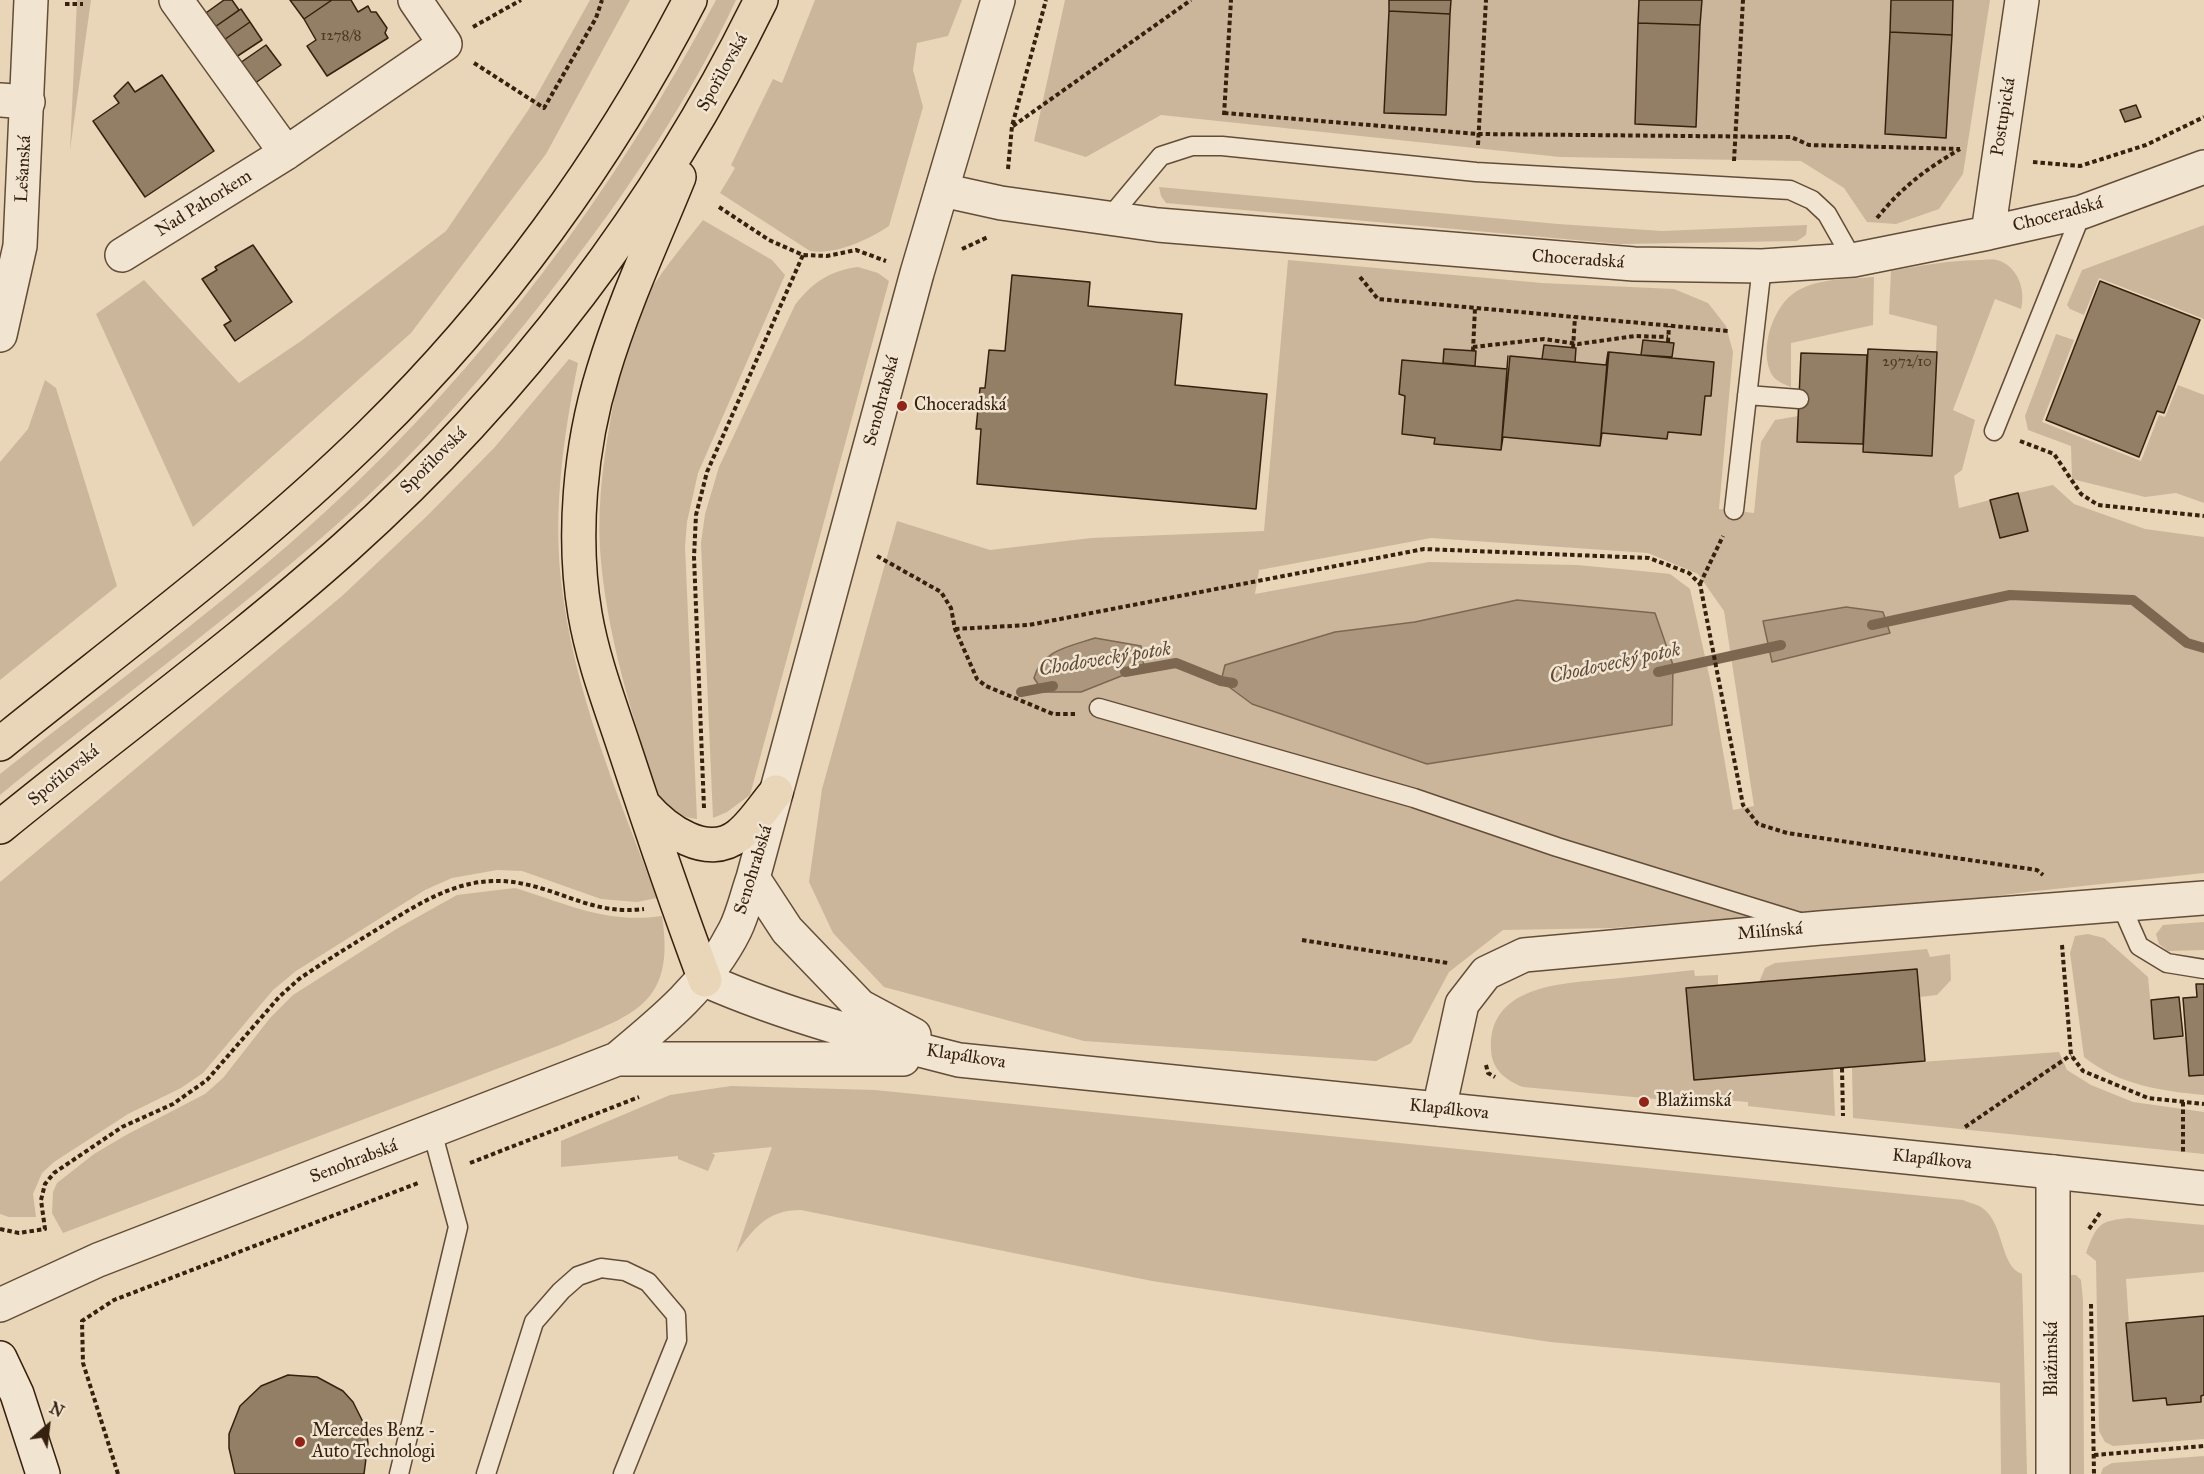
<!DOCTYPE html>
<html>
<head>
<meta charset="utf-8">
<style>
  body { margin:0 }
  #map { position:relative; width:2204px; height:1474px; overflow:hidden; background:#e9d5b8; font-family:"IM FELL Great Primer",serif }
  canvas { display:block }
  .north { position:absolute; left:18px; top:1396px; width:60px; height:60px; -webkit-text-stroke:4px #f1e4d1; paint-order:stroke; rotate:28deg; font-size:16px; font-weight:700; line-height:24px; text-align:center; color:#36200e }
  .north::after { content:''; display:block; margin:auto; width:21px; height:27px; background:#36200e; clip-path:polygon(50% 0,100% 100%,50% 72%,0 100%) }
</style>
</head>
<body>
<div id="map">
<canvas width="2204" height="1474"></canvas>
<div class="north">N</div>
</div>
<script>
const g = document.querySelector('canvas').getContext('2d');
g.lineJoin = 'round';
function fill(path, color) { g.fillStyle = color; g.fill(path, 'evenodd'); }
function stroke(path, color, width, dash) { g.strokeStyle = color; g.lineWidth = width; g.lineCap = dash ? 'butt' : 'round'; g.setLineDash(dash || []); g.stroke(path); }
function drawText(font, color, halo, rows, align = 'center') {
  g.font = font + ' "IM FELL Great Primer",serif'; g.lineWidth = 5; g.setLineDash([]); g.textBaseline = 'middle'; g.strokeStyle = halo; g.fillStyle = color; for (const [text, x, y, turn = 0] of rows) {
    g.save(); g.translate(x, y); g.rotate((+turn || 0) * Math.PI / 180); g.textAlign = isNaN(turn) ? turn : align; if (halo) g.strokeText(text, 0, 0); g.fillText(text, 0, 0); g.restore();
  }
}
const green = new Path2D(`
  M77,0H91L70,150Z
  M590,0H630L546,154L411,333L193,527L96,314L144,280L239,383L301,341L446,231L529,109Z
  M716,0H736C690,99 627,192 560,279C492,368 419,452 335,526C227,621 111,704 0,795V774C108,688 224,605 325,512C486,365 614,192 716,0Z
  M815,0H962L948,36L917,43L913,70L923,107L889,226C868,240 836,255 810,251L720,193L735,168L731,165L773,79L782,83Z
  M1065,0H1389L1385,112L1439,116L1446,115L1451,0H1639L1635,124L1695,127L1702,0H1891L1885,134L1946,138L1953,0H1990L1963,174L1939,209L1896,224L1867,222L1844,188L1801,161L1560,157L1161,115L1086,157L1034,141Z
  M1159,187L1558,224L1662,231L1807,225L1806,235L1797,241L1620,244L1166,203L1161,196Z
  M703,220L772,260L785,275L698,473L687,522L685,547L697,819C678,817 669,810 658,795C632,715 606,634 600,549C597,500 605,448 614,400C620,370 626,335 640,308C657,276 681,248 703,220Z
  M2204,225V319L2099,278L2084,315L2070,309L2067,305L2082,270Z
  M1288,260L1542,283L1674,289L1708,303L1726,326L1733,352L1719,509L1754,513L1761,442L1775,420L1798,416V442L1863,444V452L1932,455L1937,326L1889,314L1891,271C1921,265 1948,261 1978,260C1984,260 1992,259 1997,260C2018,266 2026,290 2021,309L1995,299L1953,410L1975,420L1962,470L1954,476L1959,508L1990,500L2000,537L2018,493L2053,485L2074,504L2145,529L2204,537V873L2027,892L1824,918L1764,916L1613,928L1503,930L1449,972L1411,1043L1376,1061L1084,1041L884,987L833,933L809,882L822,789L897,521L990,550L1091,538L1264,531ZM1643,340L1673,343L1672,357L1714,362L1711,396H1705L1701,435L1668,432L1667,439L1602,433L1601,446L1503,437L1501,450L1435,444V438L1402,434L1405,396L1399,394L1402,360L1443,363L1444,349L1476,351L1475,366L1507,369L1508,356L1542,359L1544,345L1576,348L1575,362L1606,365L1608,352L1641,355ZM1431,538L1648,553L1698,574L1724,611L1754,806L1733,810L1713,693L1690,589L1670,574L1631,570L1577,565L1429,562L1255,594L1259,570ZM1517,600L1655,613L1673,665L1672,724L1427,764L1252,704L1335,632L1415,622ZM1763,621L1890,633L1772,661ZM1144,667L1081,692H1043Z
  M858,267L878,273L889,281L750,795L727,812L713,818L701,543L705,514L719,467L795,305C813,282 829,271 858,267Z
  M1874,277L1873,325L1791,343V387C1784,384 1777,382 1772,375C1758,350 1773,305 1797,291C1819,278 1849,279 1874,277Z
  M2056,334L2074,340L2042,422L2141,461L2159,415L2165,417L2178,385L2204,395V503L2176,493L2145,497L2072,479L2071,446L2028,430L2025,416Z
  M569,359L578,363C564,433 553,508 561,580C573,691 618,795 657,898L637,902L601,899L522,871L497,870L452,878L425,890L296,971L273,990L203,1073L181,1088L128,1114L54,1162L42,1173L33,1194L36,1217H9L0,1214V882L342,596L427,516L494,448Z
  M45,380L56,388L117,586L0,680V462L28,429Z
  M515,888C568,904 605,924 662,916C676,1006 632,1015 560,1045L63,1233L52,1213L53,1192L57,1183L94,1154L126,1135L205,1094L223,1078L270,1018L293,995L398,928L457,895Z
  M2204,922V950L2168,951L2159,944L2156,934L2163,925Z
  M2088,934L2104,938L2148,977L2154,1039L2186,1037L2189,1076L2204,1075V1095C2161,1091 2119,1085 2084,1057L2070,953L2075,936Z
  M1927,949L1930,957L1950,954L1951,980L1937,995L1919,997L1917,969L1759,982L1765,968L1775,963Z
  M1694,970L1695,976L1718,975V986L1686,989L1694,1080L1833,1069L1835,1116L1748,1106V1102L1723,1100L1722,1105L1523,1087C1505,1080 1491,1069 1491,1048C1489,984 1566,983 1611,979C1639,976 1666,973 1694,970Z
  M2059,1052L2067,1070L2091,1085L2133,1102L2204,1112V1154L1853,1118L1852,1067Z
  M731,1086L875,1090L1963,1200C1969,1203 1976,1204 1981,1207C2005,1222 1999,1266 2022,1274L2027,1474H2001L2000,1383L1550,1342L1152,1281L801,1210C767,1210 754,1228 736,1253L772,1147L712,1153L715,1155L708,1171L678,1159V1156L561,1167V1141L670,1095Z
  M2129,1218L2204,1225V1272L2126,1279L2134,1400L2167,1397L2168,1404L2202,1401L2201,1396L2204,1394V1439L2113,1446L2105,1442L2099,1431L2096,1261L2086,1253C2097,1224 2099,1221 2129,1218Z
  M2070,1275H2076L2081,1280L2083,1301L2084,1474H2066V1296Z
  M2204,1456V1474H2101L2103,1468L2112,1463Z`);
const water = new Path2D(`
  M1517,600L1655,613L1673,665L1672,725L1427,764L1252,704L1221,681L1225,665L1335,632L1415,622Z
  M1846,607L1883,612L1890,633L1772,662L1763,621Z
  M1095,638L1141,646L1144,667L1081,692H1043L1034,678C1041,650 1071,646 1095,638Z`);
const stream = new Path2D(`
  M1872,625L2010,595L2133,600L2187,643L2204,648
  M1125,672L1176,663L1221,681L1233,683
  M1658,672L1781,645
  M1021,692L1053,686`);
const building = new Path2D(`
  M224,0H232L239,10L212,29L203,15Z
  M290,0H332L304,19Z
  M332,0H351L358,12L368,6L371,12H376L387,28L385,33L388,38L327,76L307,46L316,40L304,19Z
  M1389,0H1451L1450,14L1389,11Z
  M1639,0H1702L1700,25L1638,23Z
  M1891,0H1953L1952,35L1890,32Z
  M241,9L250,22L221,42L212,29Z
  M1389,11L1450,14L1446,115L1384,113Z
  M250,22L262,40L233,59L221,42Z
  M1638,23L1700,25L1696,127L1635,124Z
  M1890,32L1952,35L1946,138L1885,134Z
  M266,45L281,65L251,86L237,65Z
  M162,75L214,151L145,197L93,121L119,103L114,96L128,82L135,92Z
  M2136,105L2141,117L2125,122L2120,110Z
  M253,245L292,302L235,341L224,325L231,321L202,279L217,270L215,267Z
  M1012,275L1090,282L1088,306L1182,314L1175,385L1267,394L1256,509L977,484L981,429H976L980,388H985L989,350L1005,351Z
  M2100,281L2200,320L2164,413L2157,411L2139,457L2046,420Z
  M1643,340L1674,343L1672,357L1641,355Z
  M1544,345L1576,348L1575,362L1542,359Z
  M1444,349L1476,351L1475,366L1443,363Z
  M1868,349L1937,352L1932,456L1863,452Z
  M1608,352L1600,446L1503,437L1501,450L1510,356L1606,365Z
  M1609,352L1714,362L1711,396H1705L1701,435L1668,432L1667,439L1602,433L1600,446Z
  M1801,353L1867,355L1863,444L1797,442Z
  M1508,356L1501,450L1434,444L1435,438L1402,434L1405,396L1399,394L1402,360L1507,369Z
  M2018,493L2028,531L2000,538L1990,500Z
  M1917,969L1925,1061L1694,1080L1686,988Z
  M2196,984H2204V1075L2189,1076L2183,998L2197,997Z
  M2179,997L2183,1036L2154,1039L2151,1000Z
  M2204,1316V1395L2201,1396V1402L2167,1405L2166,1398L2133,1401L2126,1323Z
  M288,1375L317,1377L343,1391L353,1402L366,1428L368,1443L364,1474H235L229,1448V1434L240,1406L261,1386Z`);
const path = new Path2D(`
  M65,4H83
  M473,27L521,0
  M474,63L544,108L596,18L602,0
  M1224,113L1478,134L1791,137L1809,145L1960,149
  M1224,115L1231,0
  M1013,126L1191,0
  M1478,145L1486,0
  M1734,161L1743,0
  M2033,162L2080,166L2146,145L2204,117
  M1008,169L1012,126L1046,0
  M719,207L769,240L803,255L827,256L856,250L886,261
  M1877,218C1903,186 1925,170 1960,149
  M962,249L988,237
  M1360,277L1378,299L1728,331
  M1668,342L1669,326
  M1473,347L1544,339L1578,344L1635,336L1668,337
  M1573,348L1575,317
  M1473,351L1475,308
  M2020,441L2054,454L2081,494L2098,505L2204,516
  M877,556L941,592L951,608L955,629L977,679L986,686L1053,714H1075
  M1700,584L1723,536
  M955,629L1029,625L1424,549L1649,558L1689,573L1700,584L1743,805L1758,824L1787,833L2037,870L2043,875
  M704,808L694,557L696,515L707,472L803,255
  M1302,940L1448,963
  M2062,945L2071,1055L2083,1071L2148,1098L2204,1104
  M1486,1065L1488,1073L1495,1077
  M1842,1068L1843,1116
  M2183,1102V1152
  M1965,1127L2071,1055
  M470,1163L639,1097
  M0,1229L19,1233L45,1229L41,1200L45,1184L54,1173L122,1127L173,1104L207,1080L280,996L299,979C324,962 350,946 376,930C423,901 467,871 524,884C568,893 596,915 644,909
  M2089,1229L2100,1213
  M2091,1304L2094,1474
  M2094,1455L2204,1446
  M118,1474L83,1363L82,1321L114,1300L418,1183`);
const service = new Path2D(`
  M1110,217L1161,156L1192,146H1222L1476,172L1790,190L1812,200L1827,214L1853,260
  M1747,395L1799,399
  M1994,431L2082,212
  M1734,510L1762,266
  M1099,708L1414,798L1557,847L1803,923
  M2121,905L2139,946L2167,963L2204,969
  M399,1474L458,1227L432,1131
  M486,1474L534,1322L561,1291L578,1276L601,1268L625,1271L648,1282L676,1315L677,1340L623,1474`);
const minor = new Path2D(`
  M176,0L286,153
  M0,100L28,102
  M942,190L1001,203L1158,225L1634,264L1762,266L1853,260L1988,233L2082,212L2204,167
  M1988,233L2022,0
  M122,255L286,153L445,44L415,0
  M1439,1109L1462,1004L1486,973L1524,955L1820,928L2204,898
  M2053,1172L2204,1188`);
const tertiary = new Path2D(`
  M0,335L20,246L31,0
  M753,878L787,930L860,1006L914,1035
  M705,980C787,1016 872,1038 959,1060L2053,1172V1474
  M617,1059H903
  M0,1305L98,1260L617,1059C663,1021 708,984 735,930C743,914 747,895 753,878L917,273L998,0`);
const secondary = new Path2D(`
  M0,1358L17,1394L43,1474`);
const trunk = new Path2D(`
  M679,177C653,241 623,305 603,372C580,446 572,537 585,614C593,661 611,707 626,753C651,829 677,905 705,980
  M0,744C125,643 256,547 371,434C499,309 608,159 690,0
  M644,805C665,829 707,861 739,835C753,824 764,806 776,792
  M0,827C115,733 235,646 346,547C518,393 660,207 761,0`);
const markers = [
  [902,406,6,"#8f2418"],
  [1644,1102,6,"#8f2418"],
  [300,1442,6,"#8f2418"]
];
const numberNames = [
  ["1278/8",341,36],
  ["2972/10",1907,362]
];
const streetNames = [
  ["Spořilovská",723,73,-61],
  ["Postupická",2004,117,-81],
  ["Lešanská",24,169,-87],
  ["Nad Pahorkem",204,204,-32],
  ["Choceradská",2058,215,-15],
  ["Choceradská",1578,260,4],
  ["Senohrabská",882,401,-75],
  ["Spořilovská",434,461,-45],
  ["Spořilovská",64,776,-39],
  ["Senohrabská",754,870,-73],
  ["Milínská",1770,932,-5],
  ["Klapálkova",966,1057,9],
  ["Klapálkova",1449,1110,6],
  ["Klapálkova",1932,1160,6],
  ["Senohrabská",354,1162,-21],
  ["Blažimská",2053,1359,-90]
];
const poiNames = [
  ["Choceradská",914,406],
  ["Blažimská",1656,1102],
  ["Mercedes Benz -",312,1432],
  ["Auto Technologi",312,1453]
];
const waterNames = [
  ["Chodovecký potok",1105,660,-9],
  ["Chodovecký potok",1615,664,-12]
];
fill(green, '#cbb69b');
fill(water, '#ac977e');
stroke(water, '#7d6751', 1.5);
stroke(stream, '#7d6751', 10);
fill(building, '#937e66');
stroke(building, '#36200e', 1.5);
stroke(service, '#634d38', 21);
stroke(minor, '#634d38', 36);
stroke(tertiary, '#634d38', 36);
stroke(secondary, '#36200e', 36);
stroke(trunk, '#36200e', 36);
stroke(path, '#36200e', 4, [4.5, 3]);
stroke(service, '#f1e4d1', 18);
stroke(minor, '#f1e4d1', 33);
stroke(tertiary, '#f1e4d1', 33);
stroke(secondary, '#f1e4d1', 33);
stroke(trunk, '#e9d5b8', 33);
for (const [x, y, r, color] of markers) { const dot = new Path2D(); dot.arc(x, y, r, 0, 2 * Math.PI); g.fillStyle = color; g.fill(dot); stroke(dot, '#f1e4d1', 2); }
drawText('15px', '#4d3824', null, numberNames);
drawText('18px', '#36200e', '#f1e4d1', streetNames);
drawText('18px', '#36200e', '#f1e4d1', poiNames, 'left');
drawText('italic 20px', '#5f4a35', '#f1e4d1', waterNames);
</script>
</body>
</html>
